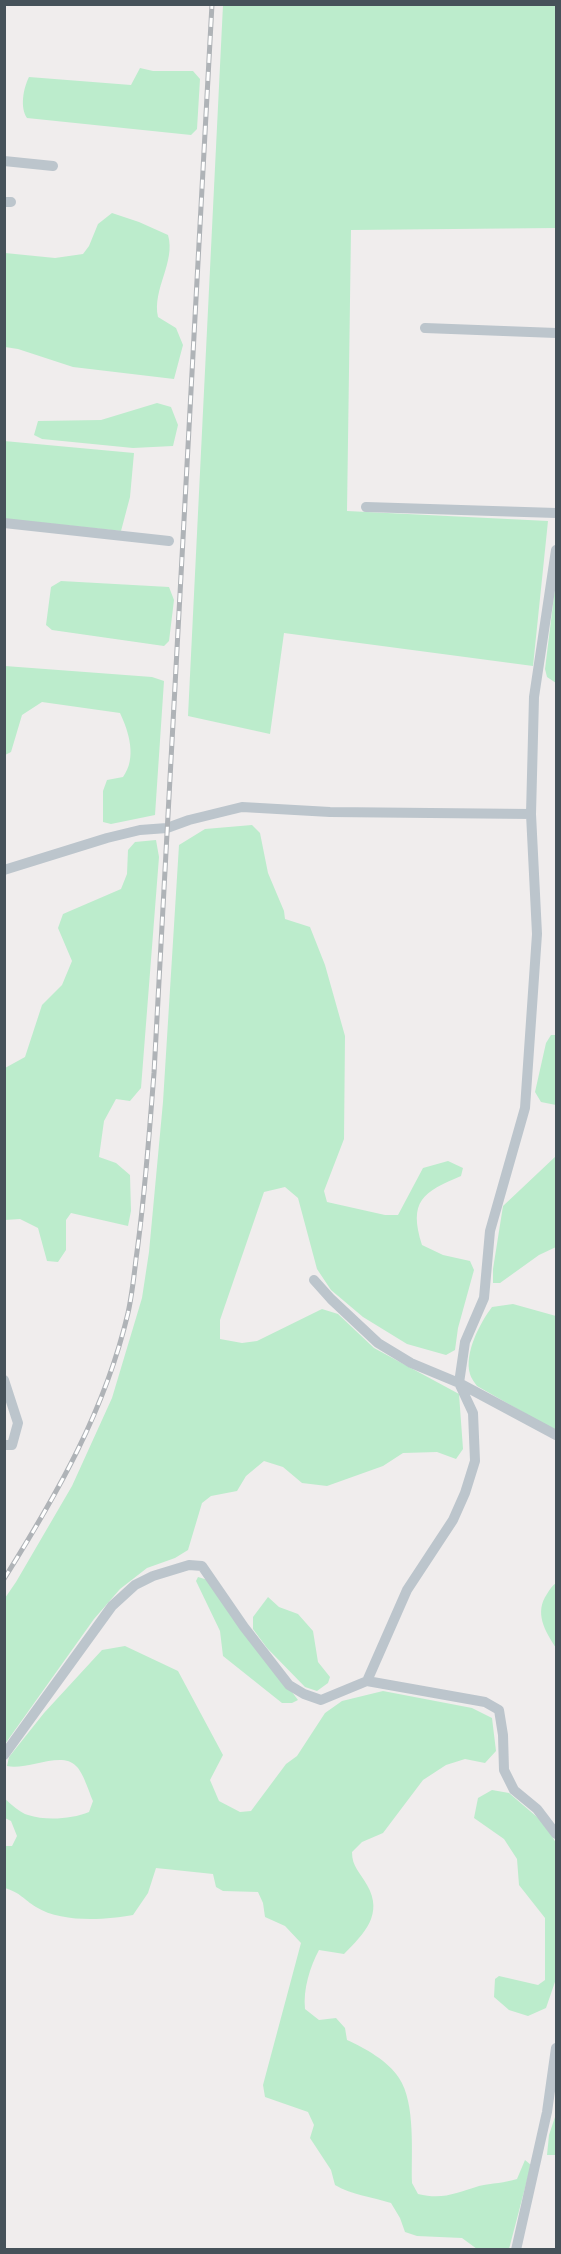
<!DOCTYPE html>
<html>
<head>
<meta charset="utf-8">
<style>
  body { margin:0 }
  #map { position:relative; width:561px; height:2254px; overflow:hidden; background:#f0eded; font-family:"PT Sans Narrow",sans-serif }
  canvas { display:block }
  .frame { position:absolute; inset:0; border:6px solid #46525a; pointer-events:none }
</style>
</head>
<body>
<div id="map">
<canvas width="561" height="2254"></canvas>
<div class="frame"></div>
</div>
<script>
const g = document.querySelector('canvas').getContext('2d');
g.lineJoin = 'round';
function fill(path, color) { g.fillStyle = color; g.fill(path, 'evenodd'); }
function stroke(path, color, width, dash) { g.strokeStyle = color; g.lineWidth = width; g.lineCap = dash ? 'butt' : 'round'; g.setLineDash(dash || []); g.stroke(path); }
const green = new Path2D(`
  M223,5H556V228L351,230L347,511L548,521L533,666L284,633L270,734L188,716Z
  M140,68L153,71H193L200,79L197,129L191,135L27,118C20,108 23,89 29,77L131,85Z
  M112,213L139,222L168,235C176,262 152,289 158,317L176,328L183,345L174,379L73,367L18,349L5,347V253L55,258L83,254L89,246L98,224Z
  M157,403L171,407L178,425L173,446L133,448L42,439L34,435L38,421L101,420Z
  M4,441L134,453L130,497L121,531L5,519Z
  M556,580V683L547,677L545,669Z
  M61,581L169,587L174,600L169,641L164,646L52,630L46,625L51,587Z
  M5,666L152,677L164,681L155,815L111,824L103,822V791L107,780L123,777C137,758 129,732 120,713L42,702L22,715L11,752L5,755Z
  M252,825L260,833L268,873L284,911L285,919L310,927L325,965L345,1036L344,1139L324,1191L327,1202L385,1215H398L423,1168L448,1161L463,1168L461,1176C423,1192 408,1201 422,1245L443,1255L470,1261L474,1270L458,1328L455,1350L446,1355L407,1344L363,1317L331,1290L317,1269L298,1198L285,1187L264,1192L220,1320V1339L242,1343L257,1341L322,1309L338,1314L374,1348L459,1394L463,1449L456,1459L437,1452L403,1453L383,1466L327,1486L302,1483L283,1467L264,1461L246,1476L237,1491L211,1496L202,1503L188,1550L175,1558L147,1568L120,1589L94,1619L5,1744V1598L16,1582L72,1486L112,1398L142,1298L149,1252L163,1102L179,845L205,829Z
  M156,840L159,857L141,1088L130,1101L116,1099L104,1121L99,1157L116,1163L130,1175L131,1211L128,1226L71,1213L66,1220V1250L58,1262L47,1261L38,1228L20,1219L5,1220V1068L25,1057L42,1005L62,985L72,961L58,928L63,914L121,889L127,874L128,850L135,842Z
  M551,1035H556V1105L541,1102L535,1092L546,1043Z
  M556,1156V1247L539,1255L500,1283H493V1269L503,1206Z
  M513,1304L556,1316V1431L477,1386C475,1383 471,1378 470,1374C464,1353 480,1323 492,1307Z
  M198,1577L208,1580L298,1700L292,1703H282L223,1656L220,1631L196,1581Z
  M556,1583V1648C545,1631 534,1613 547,1594C550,1589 552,1586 556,1583Z
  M268,1597L279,1607L298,1614L313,1631L318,1662L330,1677L328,1683L317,1691L305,1687L267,1648L253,1629V1617Z
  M125,1646L178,1671L223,1755L210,1780L219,1801L240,1812L251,1811L286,1764L297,1756L325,1713L342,1701L383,1691L472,1708L492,1718L496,1751L485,1763L465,1759L446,1765L423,1780L383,1833L362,1842L352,1852C352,1867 360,1872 367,1885C384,1914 364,1934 344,1954L319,1950C310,1967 303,1989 305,2009L319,2020L336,2018L345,2028L347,2040C365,2048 388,2061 399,2078C416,2103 411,2154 412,2183L418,2194C443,2200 456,2193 479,2186C492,2183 505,2183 517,2179L525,2160L531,2165L509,2249H477L462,2238L417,2236L405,2232L400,2218L391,2203C372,2197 352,2195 335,2185L331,2170L310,2138L314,2125L308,2112L265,2097L263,2085L301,1943L285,1926L265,1917L263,1903L258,1892L223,1891L216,1887L213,1874L156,1868L148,1893L133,1915C106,1920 61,1923 36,1907C23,1899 21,1893 5,1888V1846H12L17,1836L11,1821L5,1818L4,1798C11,1804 20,1813 28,1815C46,1821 72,1819 89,1812L93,1801C89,1792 83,1772 76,1766C62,1750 26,1771 7,1766L9,1757L44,1713L102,1650Z
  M492,1790L509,1793L544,1823L556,1843V1979L546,2008L528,2016L509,2010L494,1997L495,1979L499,1976L538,1985L545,1980V1918L519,1885L517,1859L504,1839L474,1818L478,1798Z
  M556,2114V2155H547L549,2135Z`);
const minor = new Path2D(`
  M4,161L53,166
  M4,202H11
  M425,328L556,333
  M366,507L556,513
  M4,523L169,541
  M4,870L107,838L140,830L167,828L189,820L242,807L330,812L531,814
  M314,1280L331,1299L378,1343L411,1363L459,1383L556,1435
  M4,1380L18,1423L12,1445H4
  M367,1681L407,1590L453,1520L465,1493L475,1461L473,1413L459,1383L465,1342L484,1298L490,1231L525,1108L537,934L531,814L534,697L556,550
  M4,1755L112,1606L135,1585L153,1576L189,1565L202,1566L244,1627L289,1685L304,1694L321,1700L367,1681L485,1702L499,1710L503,1735L504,1770L514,1790L537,1809L556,1834
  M516,2250L547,2112L556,2048`);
const rail = new Path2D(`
  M4,1579C57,1494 105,1411 128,1313C132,1295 134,1276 136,1259C145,1197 149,1135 154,1073L212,4`);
fill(green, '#bceccc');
stroke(minor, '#bcc5cc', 10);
stroke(rail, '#afb3b7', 5);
stroke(rail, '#fff', 3, [9]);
</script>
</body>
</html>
